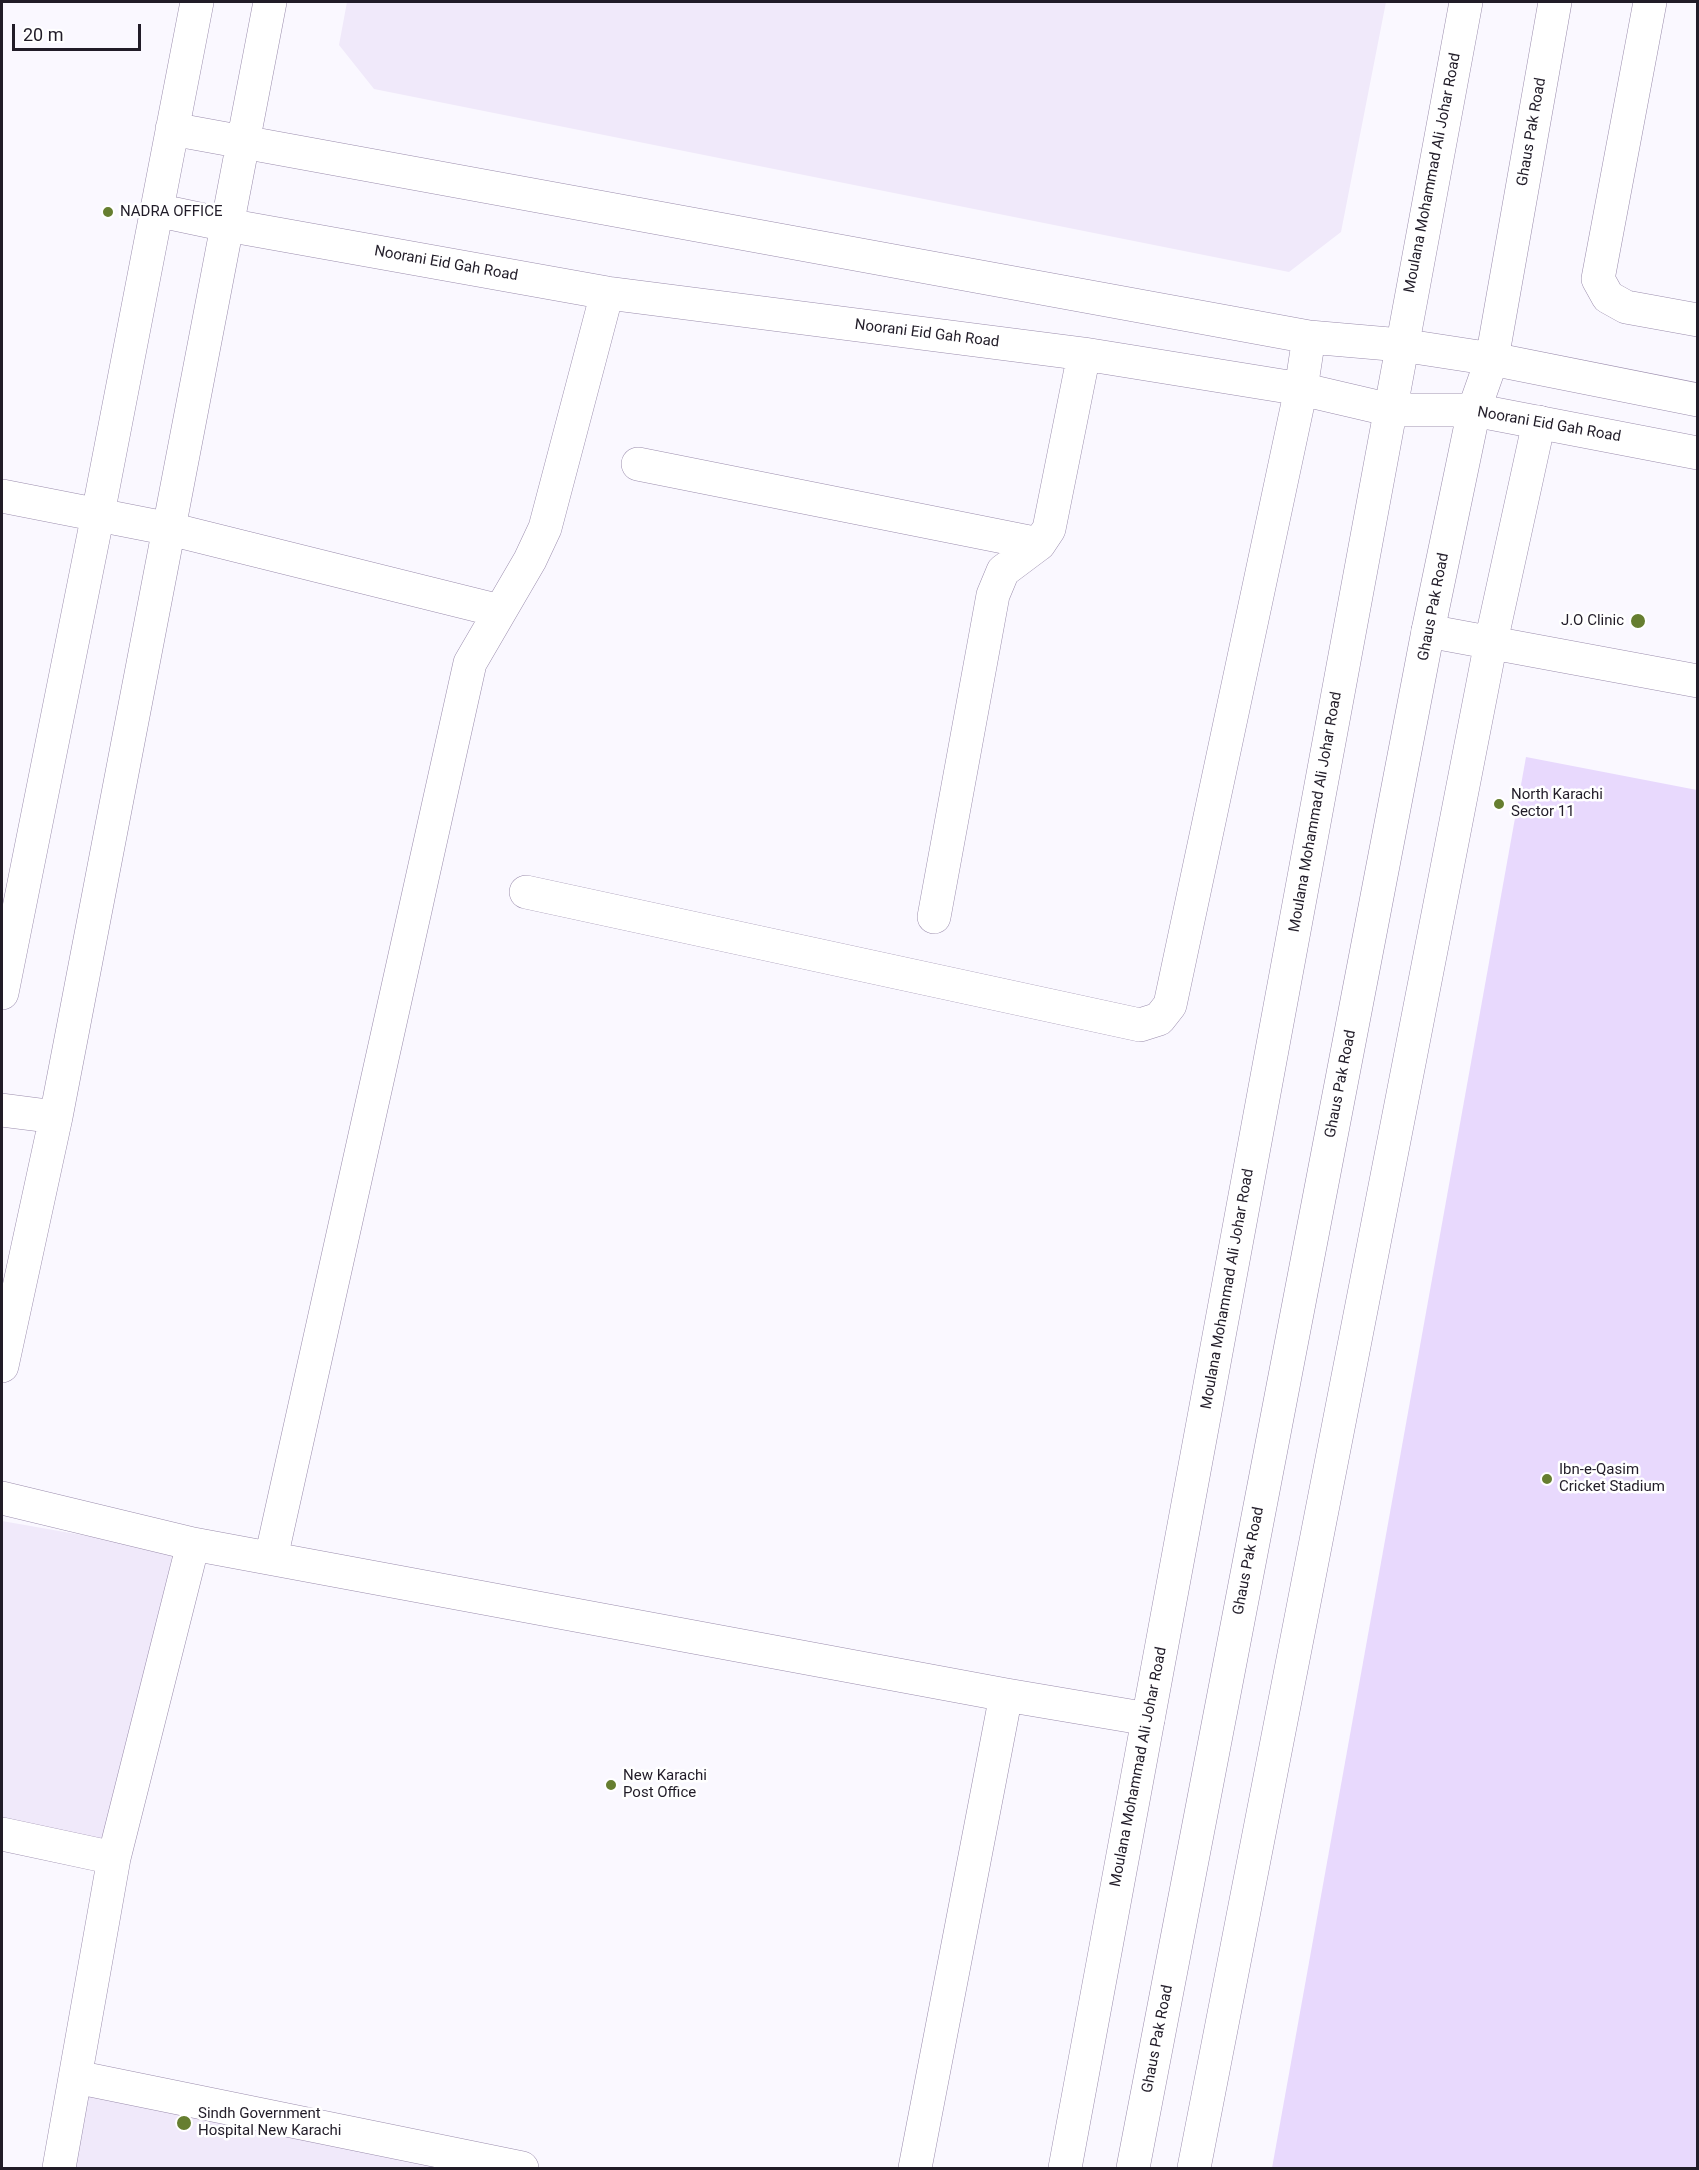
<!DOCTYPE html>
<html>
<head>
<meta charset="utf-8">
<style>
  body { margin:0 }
  #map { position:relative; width:1699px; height:2170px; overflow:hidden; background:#faf8ff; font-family:Roboto,sans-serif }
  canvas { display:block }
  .frame { position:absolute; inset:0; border:3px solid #211c28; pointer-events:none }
  .scale { position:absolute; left:12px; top:24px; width:129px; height:27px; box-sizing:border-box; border:3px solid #211c28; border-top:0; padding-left:8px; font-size:18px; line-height:21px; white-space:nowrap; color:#211c28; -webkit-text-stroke:4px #fff; paint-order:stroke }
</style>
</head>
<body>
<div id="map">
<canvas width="1699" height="2170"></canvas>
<div class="frame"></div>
<div class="scale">20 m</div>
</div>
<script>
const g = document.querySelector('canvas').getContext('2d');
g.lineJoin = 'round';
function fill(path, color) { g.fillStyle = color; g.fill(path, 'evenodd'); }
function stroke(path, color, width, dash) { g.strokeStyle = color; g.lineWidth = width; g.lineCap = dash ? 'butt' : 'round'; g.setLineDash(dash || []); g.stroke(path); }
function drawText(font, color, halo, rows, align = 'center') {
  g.font = font + ' Roboto,sans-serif'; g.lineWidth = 5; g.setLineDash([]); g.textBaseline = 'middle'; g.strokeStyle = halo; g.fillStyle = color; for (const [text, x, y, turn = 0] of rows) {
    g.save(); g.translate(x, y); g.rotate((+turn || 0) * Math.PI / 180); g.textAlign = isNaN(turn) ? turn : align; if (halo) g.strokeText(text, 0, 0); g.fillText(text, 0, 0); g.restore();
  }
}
const built = new Path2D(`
  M347,2H1386L1341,232L1289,272L374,89L339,45Z
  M2,1521L173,1551L116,1852L2,1830Z
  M76,2077L524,2168H59Z`);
const green = new Path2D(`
  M1526,757L1697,790V2168H1272Z`);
const minor = new Path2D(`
  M1650,2L1598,279L1608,297L1626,307L1698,320
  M172,129L1309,337L1401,345
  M156,210L227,225L607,293L1084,354L1301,389L1391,410
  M638,464L1039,544
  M2,496L170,529L500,611
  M1428,631L1698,681
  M526,892L1140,1025L1159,1019L1170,1005L1301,389L1309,337
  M934,917L993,595L1003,571L1039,544L1049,529L1084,354
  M2,993L98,514L197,2
  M2,1110L56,1117
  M2,1366L56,1117L270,2
  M2,1498L193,1544L1006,1695L1148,1719
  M271,1558L470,663L530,560L545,528L607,293
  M2,1834L114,1858
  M76,2077L522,2168
  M59,2168L114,1858L193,1544
  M915,2168L1006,1695
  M1194,2168L1491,642L1539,422`);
const major = new Path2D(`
  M1401,345L1492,359L1698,400
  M1391,410H1474L1698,453
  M1065,2168L1466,2
  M1133,2168L1428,631L1474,410L1492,359L1555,2`);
const markers = [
  [108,212,6,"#667e30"],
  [1638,621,8,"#667e30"],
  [1499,804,6,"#667e30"],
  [1547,1479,6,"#667e30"],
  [611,1785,6,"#667e30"],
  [184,2123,8,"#667e30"]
];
const streetNames = [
  ["Ghaus Pak Road",1532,132,-80],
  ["Moulana Mohammad Ali Johar Road",1433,173,-79],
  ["Noorani Eid Gah Road",446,264,10],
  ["Noorani Eid Gah Road",927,334,7],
  ["Noorani Eid Gah Road",1549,425,10],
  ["Ghaus Pak Road",1434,607,-79],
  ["Moulana Mohammad Ali Johar Road",1316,812,-80],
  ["Ghaus Pak Road",1341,1084,-79],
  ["Moulana Mohammad Ali Johar Road",1228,1289,-80],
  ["Ghaus Pak Road",1249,1561,-79],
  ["Moulana Mohammad Ali Johar Road",1139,1767,-79],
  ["Ghaus Pak Road",1158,2039,-79]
];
const poiNames = [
  ["NADRA OFFICE",120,212],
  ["J.O Clinic",1624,621,"right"],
  ["North Karachi",1511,795],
  ["Sector 11",1511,812],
  ["Ibn-e-Qasim",1559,1470],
  ["Cricket Stadium",1559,1487],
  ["New Karachi",623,1776],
  ["Post Office",623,1793],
  ["Sindh Government",198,2114],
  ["Hospital New Karachi",198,2131]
];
fill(built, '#f0e9fa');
fill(green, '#e8d9fd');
stroke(minor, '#9b8dad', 34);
stroke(major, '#9b8dad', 34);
stroke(minor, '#fff', 33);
stroke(major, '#fff', 33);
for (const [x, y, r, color] of markers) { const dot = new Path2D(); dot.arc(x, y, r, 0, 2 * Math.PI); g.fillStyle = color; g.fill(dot); stroke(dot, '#fff', 2); }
drawText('15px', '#211c28', '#fff', streetNames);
drawText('15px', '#211c28', '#fff', poiNames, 'left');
</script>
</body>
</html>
